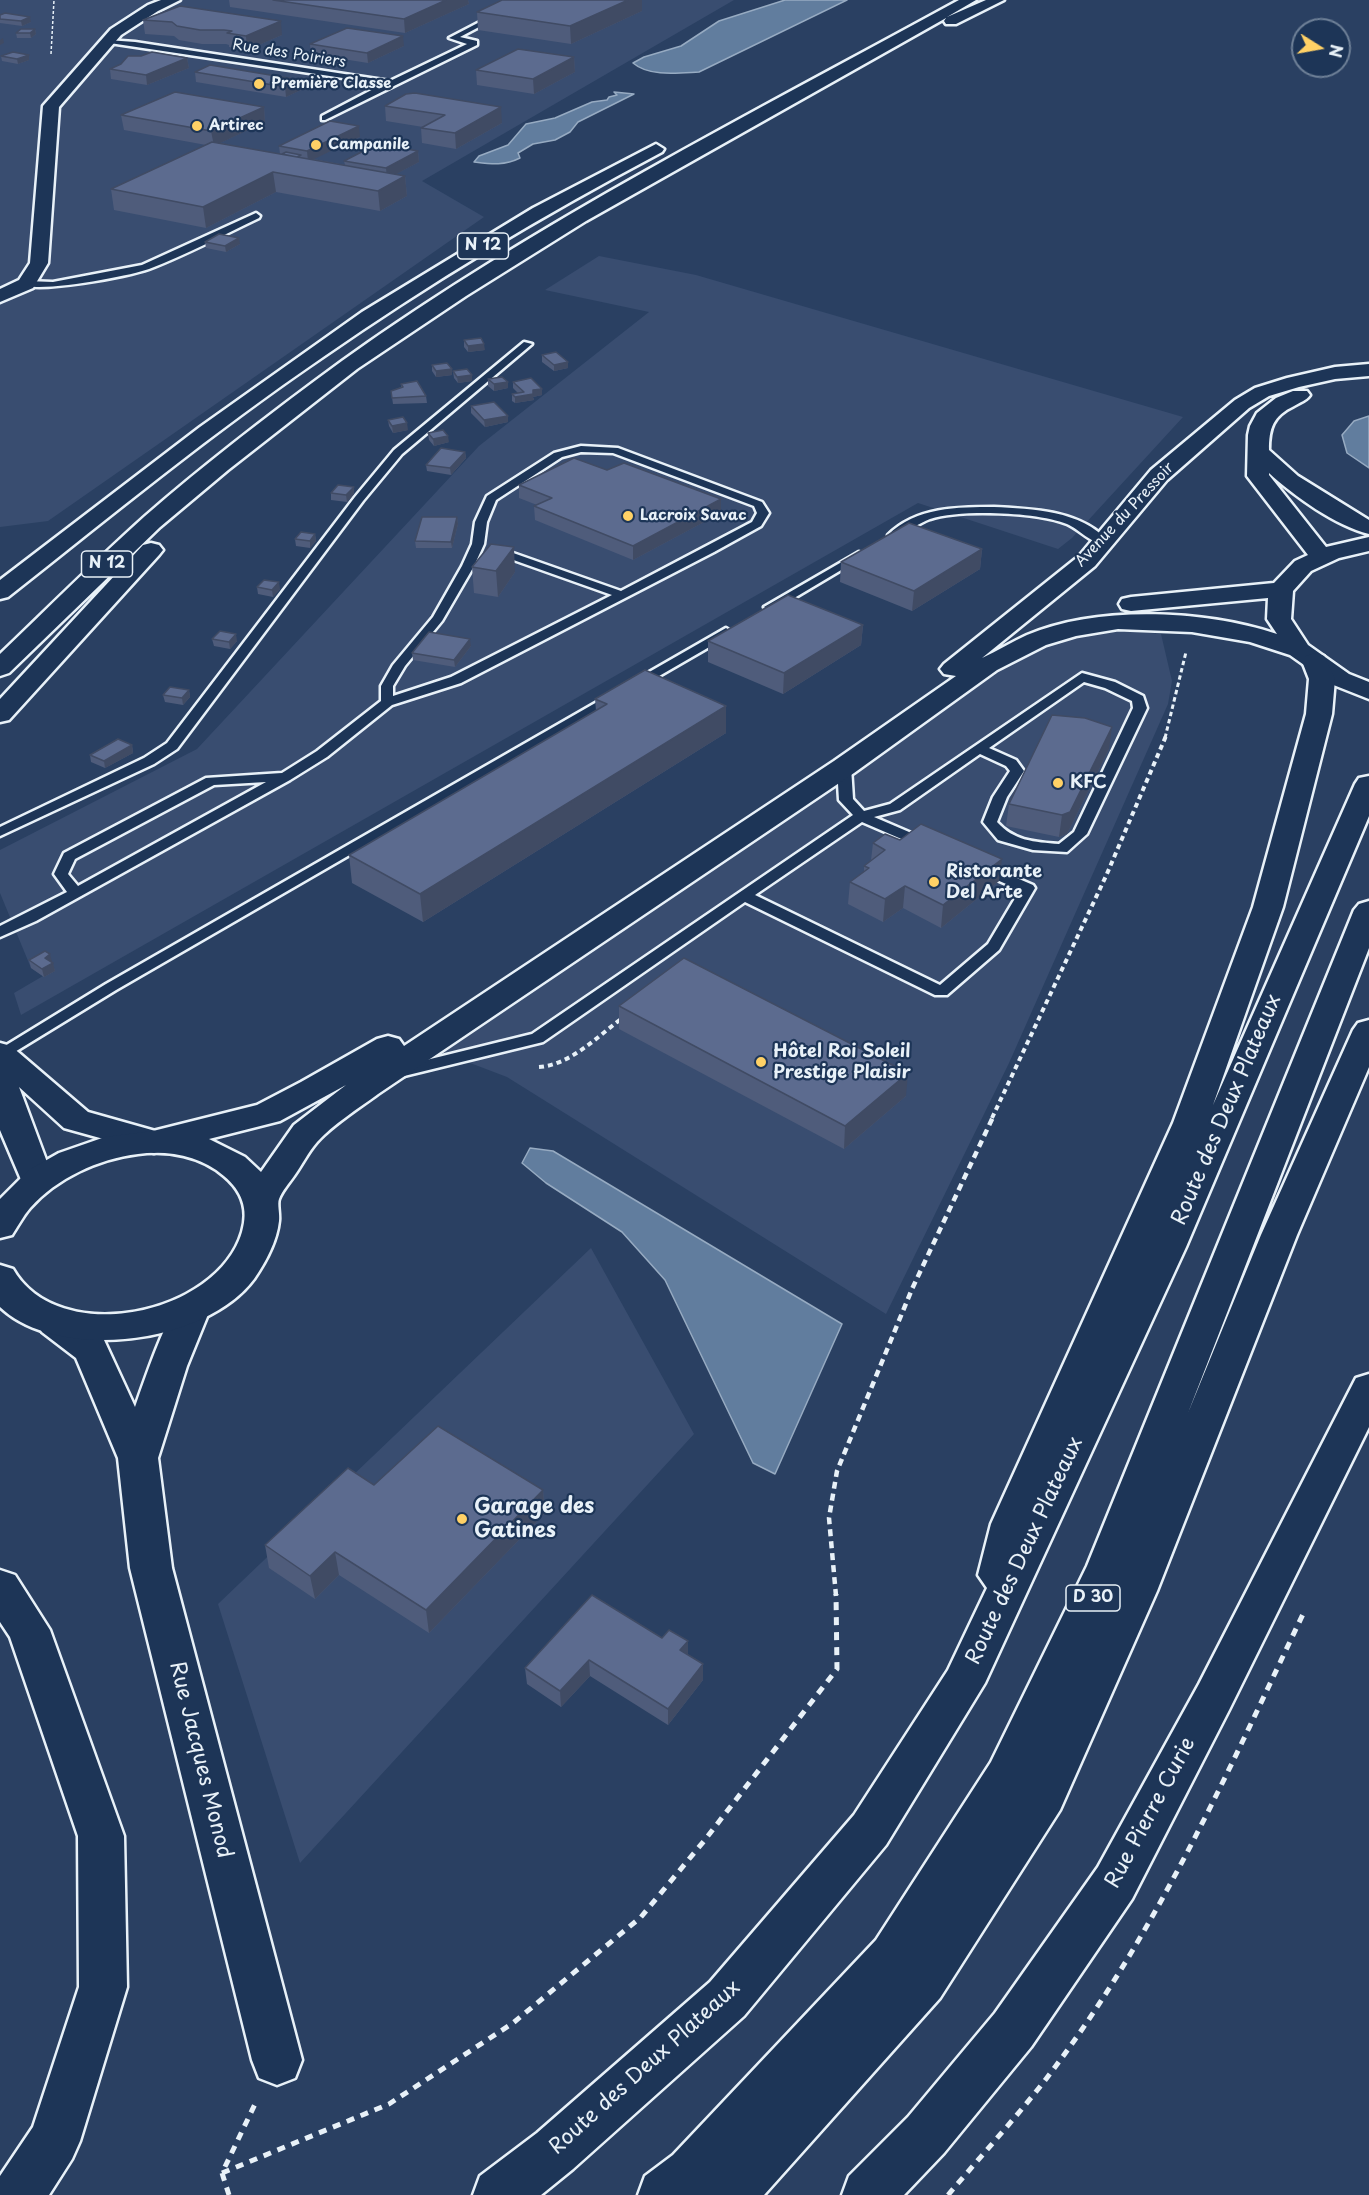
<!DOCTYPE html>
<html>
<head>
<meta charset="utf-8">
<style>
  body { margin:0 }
  #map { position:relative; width:1369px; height:2195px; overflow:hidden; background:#2a4062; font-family:"Playpen Sans",sans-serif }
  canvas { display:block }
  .north { position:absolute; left:1291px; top:18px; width:60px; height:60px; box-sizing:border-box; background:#1d3557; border:2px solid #6e8097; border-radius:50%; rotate:101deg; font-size:16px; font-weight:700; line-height:24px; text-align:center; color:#e8f1f8 }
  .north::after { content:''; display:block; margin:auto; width:21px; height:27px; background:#ffd166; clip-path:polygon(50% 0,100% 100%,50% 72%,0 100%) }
</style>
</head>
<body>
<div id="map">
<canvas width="1369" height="2195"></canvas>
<div class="north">N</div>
</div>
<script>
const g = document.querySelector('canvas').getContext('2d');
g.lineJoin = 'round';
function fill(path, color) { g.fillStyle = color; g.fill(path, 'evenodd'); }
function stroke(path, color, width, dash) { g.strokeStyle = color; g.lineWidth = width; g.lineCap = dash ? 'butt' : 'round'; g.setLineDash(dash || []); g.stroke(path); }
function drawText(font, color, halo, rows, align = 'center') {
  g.font = font + ' "Playpen Sans",sans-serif'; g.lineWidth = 4.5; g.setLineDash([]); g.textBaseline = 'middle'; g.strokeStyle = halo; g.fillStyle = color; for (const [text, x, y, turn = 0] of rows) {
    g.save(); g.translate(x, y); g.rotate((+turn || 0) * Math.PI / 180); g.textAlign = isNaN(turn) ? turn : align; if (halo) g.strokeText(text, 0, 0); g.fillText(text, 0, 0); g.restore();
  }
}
const built = new Path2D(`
  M0,0H734L422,181L484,217L48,521L0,527Z
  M599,256L696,275L1183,417L1072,538L1058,549L918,503L21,1015L14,993L43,976L31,968L0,893V850L197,749L479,446L649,312L545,290Z
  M1113,629L1161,634L1172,681L1168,704L1009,1063L886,1314L507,1077L436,1050L1027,653L1068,636Z
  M591,1248L694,1434L300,1863L218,1604Z`);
const water = new Path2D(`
  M785,0H847L699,72C679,73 649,77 633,63L644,57L681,46L719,21Z
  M614,92L634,94L578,122L570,132L555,140L533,144L518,153L520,158C504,166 491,164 474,162L479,156L508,145L526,124L555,118L592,102L607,100L609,97L617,95Z
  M1369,416V468L1347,453L1342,435L1354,421Z
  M530,1148L553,1151L842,1324L775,1474L753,1463L665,1280L622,1232L546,1183L522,1163Z`);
const pathFar4 = new Path2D(`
  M51,54L54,0`);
const pathFar3 = new Path2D(`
  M1165,738L1186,652`);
const pathFar2 = new Path2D(`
  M539,1067C570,1065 597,1037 621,1019
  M992,1118L1106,876L1166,736`);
const pathFar1 = new Path2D(`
  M836,1596L829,1518L837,1471L912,1289L993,1117`);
const path = new Path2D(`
  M222,2173L389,2104L513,2023L641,1917L704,1841L837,1669L836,1594
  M229,2195L222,2173L257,2100
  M948,2195C986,2150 1027,2106 1061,2059C1162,1921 1231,1765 1304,1612`);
const lane = new Path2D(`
  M522,0H530L460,37L477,41V45L325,120H322V116L383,84L103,42L107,40L135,42L390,81L467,44L449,38Z
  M256,213L260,216L259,218C223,235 186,255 149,269C130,276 36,294 21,284L26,281L53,282L142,265Z
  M524,342L532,344L402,454L363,501L177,749L154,764L0,836V827L144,758L167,743L355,497L394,450Z
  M581,446L618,448L762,502L769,513L761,526L714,552L461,683L392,705L327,757L290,780L36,921L0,937V926L67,892L54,874L64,853L206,778L282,773L317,751L381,701V686L393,665L433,617L462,566L472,544L475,522L487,496L554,453ZM581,452L613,453L754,506L757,513L752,522L621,591L499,548H491V552L612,595L451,677L393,696V686L405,666L442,621L474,566L484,544L487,522L496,500L562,457ZM266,782L78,886L68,874L75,859L214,785Z
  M994,507C1032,509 1081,510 1109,542L1107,544C1095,547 1079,529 1067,524C1037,512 961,509 930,519C919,523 909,531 898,537L894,538L888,535C916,507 958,507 994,507Z
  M859,552L865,555L863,557L774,610L770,611L764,607Z
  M726,628L732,632L730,635L116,990L0,1061V1049L106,984Z
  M1082,673L1115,682L1143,696L1147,708L1087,834L1067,852L1033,850L998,840L983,822L993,797L1010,771L1006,766L980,754L900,810L874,817L930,841L932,844L930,847H920L862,822L755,895L940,985L988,944L1020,890L974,870L972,867L974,864H984L1033,885L1035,888L999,950L947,995H935L745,902L543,1042L400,1077L394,1076L392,1072L394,1068L532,1034L853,815L839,800L837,767L839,764L844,763L851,767L853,799L864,811L890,804ZM1084,682L1105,688L1132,701L1133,708L1074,832L1059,844C1034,842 1014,841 997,822L1007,797L1024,771L1016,760L989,748Z`);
const street = new Path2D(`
  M0,1043L11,1046L88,1112L166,1134L171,1142L166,1150L154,1153L64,1128L19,1087L54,1181L49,1189L37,1193L25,1189L0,1130Z
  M193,1294L206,1298L211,1307L187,1366L158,1458L172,1568L302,2060L295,2078L277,2085L259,2078L252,2060L130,1568L118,1458L76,1358L42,1332L36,1322L42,1312L55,1308L68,1312L104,1340L135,1407C148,1370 161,1332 180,1298Z`);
const secondary = new Path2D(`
  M161,0H180L158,11L121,35L59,107L48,263L33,288L0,302V289L19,280L30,263L43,106L111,29L148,5Z
  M1369,364V376L1335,379L1299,387L1269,396L1249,408L1167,480L1095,566L982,658C997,651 1012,642 1027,635C1098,605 1205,610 1277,634L1267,619L1268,598L1131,611L1122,609L1119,604L1122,599L1131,597L1274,583L1295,561L1308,555L1247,476L1248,435L1250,426L1257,413L1276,398L1293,391H1307L1310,395C1306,401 1300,402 1294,406C1273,416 1269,428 1269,450L1298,476L1369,520V534C1336,526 1294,496 1269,473V475L1326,547L1369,537V551L1339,558L1311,571L1293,591L1291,619L1308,645L1349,674L1369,682V699L1331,684L1290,655L1250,642L1192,632L1118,629L1076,636L1046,645L997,670L854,773L378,1094C359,1108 332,1125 317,1142C308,1152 302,1165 294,1176C289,1183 282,1191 279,1199C277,1204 280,1214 279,1221C277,1241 265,1263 254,1279C206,1344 59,1363 0,1307V1265L13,1269C58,1348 217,1316 242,1232C249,1209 242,1191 224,1176C201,1156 168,1150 138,1154C98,1159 57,1178 30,1208C23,1216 18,1226 12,1235L0,1238V1199L29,1170L59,1153L105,1137L153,1131L257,1105L301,1082L377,1039L388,1036L399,1039L404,1046L834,761L956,676L944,674L940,669L944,664L1079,556L1151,470L1235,400L1255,388L1287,378L1335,367ZM346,1085L294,1125L261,1172L245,1157L209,1139L280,1121Z
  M1369,1374V1427L1229,1710L1132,1899L1031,2047L944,2153L904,2195H842L849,2176L908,2117L995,2013L1098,1867L1199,1684L1356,1378Z`);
const primary = new Path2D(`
  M1315,653L1324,656L1335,679L1332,714L1283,907L1213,1105L1355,784L1359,778L1369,776V816L1186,1247L985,1683L886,1845L744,2016L573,2169L541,2195H473L480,2176L537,2133L710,1982L854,1815L948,1670L987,1588L978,1575L991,1524L1173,1123L1253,907L1306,714L1309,679L1302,661L1306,656Z
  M1369,901V948L1188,1413L1261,1235L1353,1030L1358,1023L1369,1020V1067L1297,1235L1157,1591L1060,1810L940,1998L764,2195H638L645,2176L673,2155L876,1940L991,1762L1087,1566L1354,910L1359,904Z`);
const highway = new Path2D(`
  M959,0H976L947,17L986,0H1004L956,24H946L944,21L946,18L586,221L466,296L357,369L228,470L160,527L9,673L0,676V654C48,608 95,561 144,517C207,462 275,410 342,361C536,222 751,114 959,0Z
  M656,144L664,149L662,152C545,214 432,281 323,357C214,431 112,515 8,597L0,599V580L200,427L362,312L533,208Z
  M151,543L159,545L163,550L159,555L9,720L0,722V699L143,545Z
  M0,1570L15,1575L50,1630L124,1836L127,1987L80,2141L72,2159L49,2195H0V2176L33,2127L79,1987L78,1836L10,1637L0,1622Z`);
const wall = new Path2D(`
  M229,0H468L469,4L405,33L230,7Z
  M502,0H642V11L571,44L478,30L477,12Z
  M180,6L282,35L247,50L229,47V45L226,44H202L179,40L174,36L145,34L143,20Z
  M0,15L31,22L22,26L0,23Z
  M35,29L36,34L31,38H17L16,33Z
  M310,44L404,46L368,63L311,54Z
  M1,56L29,60L18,64L2,61Z
  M574,57L575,72L534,94L477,85L476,70Z
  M187,58L189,68L147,85L111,79L110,69Z
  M210,65L301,90L286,97L196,82L195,72Z
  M385,106L502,123L456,149L422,143L421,128L423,127L386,121Z
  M264,107L265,122L220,143L280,154L279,146L360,137L313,159L345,165L344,161L418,151L419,162L396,174L405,176L407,196L380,211L276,192L206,228L114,210L111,189L206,145L124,130L121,115Z
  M205,242L240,244L226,252L206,248Z
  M464,340L485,350L468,352L464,347Z
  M542,355L568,368L554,371L542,362Z
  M432,365L452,369V375L436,377L432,371Z
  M453,371L472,375V381L458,383L454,378Z
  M488,379L508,382V388L494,391L488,386Z
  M513,382L542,389V395L533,397L534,400L515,403L512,401V394L518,393L513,388Z
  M401,384L426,396L427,403L393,404L391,391L401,387Z
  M471,406L508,416V422L485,427L471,413Z
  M388,420L408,430L393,433L389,426Z
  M428,433L449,442L434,446L429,440Z
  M465,452L466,458L451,475L427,471L426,465Z
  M519,485L721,513L633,560L535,520L534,506L537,505L519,498Z
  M331,493L354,494L347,502L331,500Z
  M457,517L458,524L452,548H416L415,541Z
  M315,534L316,541L310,548L296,546L295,539Z
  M982,549L980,569L912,611L840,582L841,562Z
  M472,567L515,572L498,597L474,593Z
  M257,587L280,589L273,597L258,594Z
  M863,625L861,645L783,694L708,662V641Z
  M212,639L237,641L230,649L214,646Z
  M471,646L455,667L413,660L412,653Z
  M189,690L190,697L183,705L165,702L163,695Z
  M595,699L726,706V733L423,922L352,883L349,855L596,711Z
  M132,745L133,753L105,768L91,762L90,755Z
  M1109,749L1067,834L1059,837L1006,826L1009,804Z
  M873,843L999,881L941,928L903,908L883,922L848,904L850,882L864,872V866L871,860Z
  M29,960L52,962L55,971L44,977L31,968Z
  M619,1006L906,1096L844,1149L619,1029Z
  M374,1485L543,1490L545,1513L429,1633L339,1575L315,1599L269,1568L265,1545Z
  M592,1595L688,1655L703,1680L668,1725L590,1676L561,1707L527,1684L525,1668Z`);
const shadedWall = new Path2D(`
  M446,0H468L469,4L405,33L404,19Z
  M628,0H642V11L571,44L570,26Z
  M30,17L31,22L22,26L21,21Z
  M281,21L282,35L247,50L246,36Z
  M35,29L36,34L31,38L30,33Z
  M403,36L404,46L368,63L367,53Z
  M3,38L4,43L0,45V40Z
  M29,55V60L18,64L17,59Z
  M574,57L575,72L534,94L533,79Z
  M187,58L189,68L147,85L146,75Z
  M300,80L301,90L286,97L285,87Z
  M264,107L265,122L214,146L211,131Z
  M501,107L502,123L456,149L455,133Z
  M359,126L360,137L308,162L307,151Z
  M418,151L419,162L387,179L386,168Z
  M273,172L276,192L206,228L203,207Z
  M405,176L407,196L380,211L378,191Z
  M239,238L240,244L226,252L225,246Z
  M484,344L485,350L468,352V346Z
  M568,362V368L554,371V365Z
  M452,369V375L436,377V371Z
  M472,375V381L458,383L457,377Z
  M508,382V388L494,391V384Z
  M542,389V395L533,397L534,400L515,403V397L533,390Z
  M508,416V422L485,427L484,420Z
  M407,423L408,430L393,433L392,426Z
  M448,436L449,442L434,446L433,439Z
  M465,452L466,458L451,475L450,468Z
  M354,487V494L347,502L346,495Z
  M721,499V513L633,560V546Z
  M457,517L458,524L452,548L451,542Z
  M315,534L316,541L310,548V541Z
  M514,547L515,572L498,597L496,571Z
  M982,549L980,569L912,611L914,591Z
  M279,582L280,589L273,597L272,590Z
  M863,625L861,645L783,694L784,673Z
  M236,634L237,641L230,649L229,642Z
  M470,639L471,646L455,667L454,660Z
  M189,690L190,697L183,705L182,698Z
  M726,706V733L423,922L420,894Z
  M1112,727L1109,749L1067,834L1059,837L1062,815Z
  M132,745L133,753L105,768L104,761Z
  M1002,859L999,881L941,928L943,905Z
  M905,886L903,908L883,922L885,899Z
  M50,954L52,962L45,958Z
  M53,963L55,971L44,977L42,969Z
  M908,1073L906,1096L844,1149L845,1126Z
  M543,1490L545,1513L429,1633L426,1610Z
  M335,1552L339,1575L315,1599L310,1576Z
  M688,1641V1657L680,1650Z
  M589,1660L590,1676L561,1707L560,1691Z
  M703,1664V1680L668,1725V1709Z`);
const building = new Path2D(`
  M273,0H446L404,19Z
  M502,0H628L570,26L477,12Z
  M180,6L281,21L246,36L227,33L232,31L224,30H200L177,26L172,22L143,20Z
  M5,13L30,17L21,21L0,19V15Z
  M347,28L403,36L367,53L310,44Z
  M21,29H35L30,33H16Z
  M518,49L574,57L533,79L476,70Z
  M13,52L29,55L17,59L1,56Z
  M152,52L187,58L146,75L110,69L121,64L128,56H141Z
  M210,65L300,80L285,87L195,72Z
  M175,92L264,107L211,131L121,115Z
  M415,93L501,107L455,133L421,128L445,115L385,106L406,94Z
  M330,121L359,126L307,151L279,146Z
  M212,142L405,176L378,191L273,172L203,207L111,189Z
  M377,144L418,151L386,168L344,161Z
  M286,152L301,155L297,157L282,154Z
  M219,234L239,238L225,246L205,242Z
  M481,338L484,344L468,346L464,340Z
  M556,352L568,362L554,365L542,355Z
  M447,363L452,369L436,371L432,365Z
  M467,369L472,375L457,377L453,371Z
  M502,377L508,382L494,384L488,379Z
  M531,378L542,389L533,390V394L515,397L512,394L524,392L513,382Z
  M417,381L426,396L392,398L391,391L403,387L401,384Z
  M494,402L508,416L484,420L471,406Z
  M403,417L407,423L392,426L388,420Z
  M443,430L448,436L433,439L428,433Z
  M441,448L465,452L450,468L426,465Z
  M574,458L607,470L624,463L721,499L633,546L534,506L552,498L519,485Z
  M338,485L354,487L346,495L331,493Z
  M422,517H457L451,542L415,541Z
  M909,523L982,549L914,591L841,562Z
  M301,532L315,534L310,541L295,539Z
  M491,544L514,547L496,571L472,567Z
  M264,580L279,582L272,590L257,587Z
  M788,595L863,625L784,673L708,641Z
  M220,631L236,634L229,642L212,639Z
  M429,632L470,639L454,660L412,653Z
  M645,670L726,706L420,894L349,855L607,704L595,699Z
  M170,687L189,690L182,698L163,695Z
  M1052,715L1085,718L1112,727L1070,812L1062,815L1009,804Z
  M118,739L132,745L104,761L90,755Z
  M921,824L1002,859L943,905L905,886L885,899L850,882L869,868L864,866L885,850L873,843L885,834L900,840Z
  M45,951L50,954L45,958L53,963L42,969L29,960Z
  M684,958L908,1073L845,1126L619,1006Z
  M438,1426L543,1490L426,1610L335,1552L310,1576L265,1545L348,1468L374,1485Z
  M592,1595L662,1638L669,1630L688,1641L680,1650L703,1664L668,1709L589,1660L560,1691L525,1668Z`);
const markers = [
  [259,84,6,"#ffd166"],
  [197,126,6,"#ffd166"],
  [316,145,6,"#ffd166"],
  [628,516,6,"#ffd166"],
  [1058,783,6,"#ffd166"],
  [934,882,6,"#ffd166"],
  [761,1062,6,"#ffd166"],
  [462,1519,6,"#ffd166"]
];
const farStreetnames = [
  ["Rue des Poiriers",289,54,9],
  ["Avenue du Pressoir",1125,515,-47]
];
const farPoinames = [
  ["Première Classe",271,84],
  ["Artirec",209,126],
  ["Campanile",328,145],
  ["Lacroix Savac",640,516]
];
const shields = [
  [483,246,51],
  [107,564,51],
  [1093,1598,54]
];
const shieldNames = [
  ["N 12",483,246],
  ["N 12",107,564],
  ["D 30",1093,1598]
];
const poiNames = [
  ["KFC",1070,783],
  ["Ristorante",946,872],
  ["Del Arte",946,893],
  ["Hôtel Roi Soleil",773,1052],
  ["Prestige Plaisir",773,1073]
];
const nearStreetnames = [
  ["Route des Deux Plateaux",1227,1110,-67],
  ["Route des Deux Plateaux",1025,1551,-65],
  ["Rue Jacques Monod",200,1760,76],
  ["Rue Pierre Curie",1151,1813,-62],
  ["Route des Deux Plateaux",645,2068,-42]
];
const nearPoinames = [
  ["Garage des",474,1507],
  ["Gatines",474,1531]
];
fill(built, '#394d70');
fill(water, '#617d9e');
stroke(water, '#97abc2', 1.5);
stroke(lane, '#e8f1f8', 5);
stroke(street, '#e8f1f8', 5);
stroke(secondary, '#e8f1f8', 5);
stroke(primary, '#e8f1f8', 5);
stroke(highway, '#e8f1f8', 5);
stroke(pathFar4, '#e8f1f8', 1.5, [3, 2]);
stroke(pathFar3, '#e8f1f8', 3, [4.5, 3]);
stroke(pathFar2, '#e8f1f8', 4, [5, 4]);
stroke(pathFar1, '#e8f1f8', 4.5, [7, 5]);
stroke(path, '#e8f1f8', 5, [8, 7]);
fill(lane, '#1d3557');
fill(street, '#1d3557');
fill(secondary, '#1d3557');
fill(primary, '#1d3557');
fill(highway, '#1d3557');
fill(wall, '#4f5c7b');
fill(shadedWall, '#404b64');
fill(building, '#5c6b8f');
stroke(building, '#404b64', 1.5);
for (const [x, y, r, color] of markers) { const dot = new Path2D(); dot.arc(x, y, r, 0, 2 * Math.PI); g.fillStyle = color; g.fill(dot); stroke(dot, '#1d3557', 2); }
drawText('15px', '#e8f1f8', '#1d3557', farStreetnames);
drawText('bold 15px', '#e8f1f8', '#1d3557', farPoinames, 'left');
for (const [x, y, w] of shields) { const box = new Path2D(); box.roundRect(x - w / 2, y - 13, w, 26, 4.5); g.fillStyle = '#1d3557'; g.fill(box); stroke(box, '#e8f1f8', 1.5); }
drawText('bold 16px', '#e8f1f8', null, shieldNames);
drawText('bold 18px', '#e8f1f8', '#1d3557', poiNames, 'left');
drawText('21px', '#e8f1f8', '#1d3557', nearStreetnames);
drawText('bold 21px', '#e8f1f8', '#1d3557', nearPoinames, 'left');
</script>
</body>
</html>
